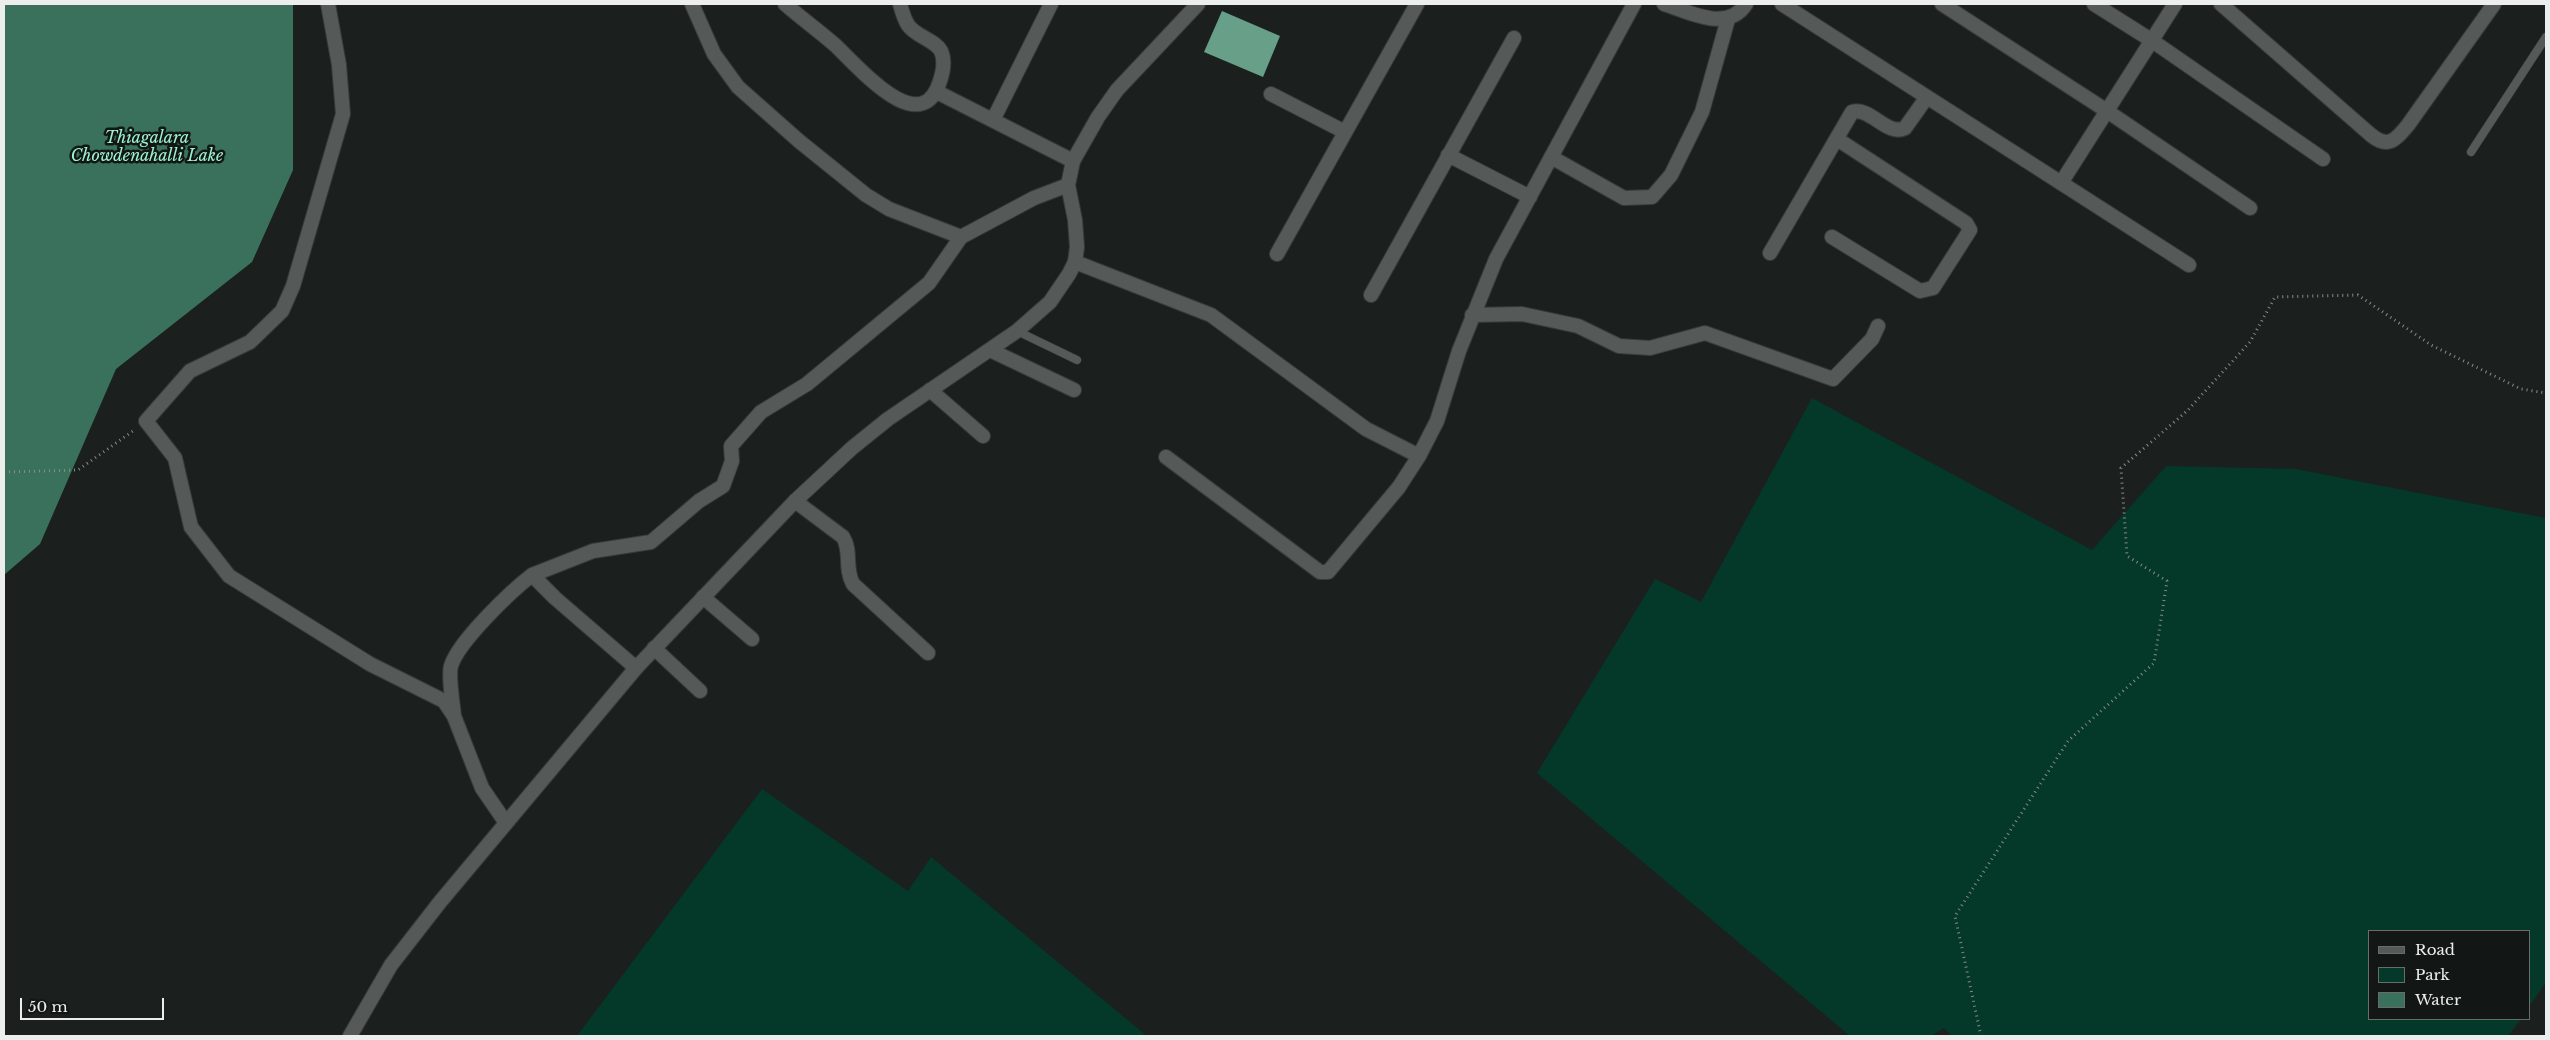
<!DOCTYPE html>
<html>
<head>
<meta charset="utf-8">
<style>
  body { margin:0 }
  #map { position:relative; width:2550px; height:1040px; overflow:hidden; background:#1b201e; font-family:"Libre Baskerville",serif }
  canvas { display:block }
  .frame { position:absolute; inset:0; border:5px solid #ebeeed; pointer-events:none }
  .legend { position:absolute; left:2368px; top:930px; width:162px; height:90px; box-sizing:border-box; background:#121615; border:1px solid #696c6b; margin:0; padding:6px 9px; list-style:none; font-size:15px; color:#ebeeed }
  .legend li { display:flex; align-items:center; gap:10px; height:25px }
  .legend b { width:25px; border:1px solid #696c6b }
  .scale { position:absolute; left:20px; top:998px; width:144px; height:22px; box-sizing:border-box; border:2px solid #ebeeed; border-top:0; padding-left:6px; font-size:15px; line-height:18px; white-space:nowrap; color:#ebeeed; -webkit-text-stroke:4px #121615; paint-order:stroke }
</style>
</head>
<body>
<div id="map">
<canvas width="2550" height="1040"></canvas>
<div class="frame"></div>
<ul class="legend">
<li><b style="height:6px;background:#555a58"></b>Road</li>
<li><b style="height:14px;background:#043829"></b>Park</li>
<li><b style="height:14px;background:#39715c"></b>Water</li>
</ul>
<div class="scale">50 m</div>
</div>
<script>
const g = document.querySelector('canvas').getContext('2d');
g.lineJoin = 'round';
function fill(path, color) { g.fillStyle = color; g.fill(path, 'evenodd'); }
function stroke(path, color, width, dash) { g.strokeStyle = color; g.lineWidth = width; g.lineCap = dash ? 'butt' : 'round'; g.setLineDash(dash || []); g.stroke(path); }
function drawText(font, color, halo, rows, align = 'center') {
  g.font = font + ' "Libre Baskerville",serif'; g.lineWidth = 5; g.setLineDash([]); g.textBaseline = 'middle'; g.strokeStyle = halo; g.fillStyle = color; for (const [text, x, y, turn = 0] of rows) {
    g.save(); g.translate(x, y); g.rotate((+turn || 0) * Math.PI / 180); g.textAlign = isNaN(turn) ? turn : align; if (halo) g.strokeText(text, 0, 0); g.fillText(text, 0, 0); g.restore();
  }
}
const green = new Path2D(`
  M1812,398L2092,550L2166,466L2296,469L2546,518V982L2529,1007V931H2369V1019H2521L2508,1036H1952L1944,1028L1931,1036H1850L1537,773L1655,579L1701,602Z
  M762,789L908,891L931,857L1147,1036H577Z`);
const water = new Path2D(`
  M4,4H293V170L252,262L116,369L40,544L4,575Z`);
const building = new Path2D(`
  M1222,11L1280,36L1263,77L1204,52Z`);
const path = new Path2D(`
  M4,472L78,470L133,431
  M1981,1036L1955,916L2068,741L2154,663L2167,581L2127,556L2121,468L2187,411L2250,342L2275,297L2358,295L2431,345L2521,389L2546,393`);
const service = new Path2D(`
  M2471,152L2546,37
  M1017,331L1077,360`);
const minor = new Path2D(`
  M328,4L339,65L343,114L293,286L282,311L250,342L190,371L146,421L175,458L191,527L229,576L370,664L444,701L454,716L482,788L506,823
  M692,4L714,54L738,87L799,141L866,195L889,209L961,237
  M785,4C801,18 819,31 835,45C856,64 921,143 940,81C943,72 945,60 941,51C935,40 915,36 908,25C904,19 902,11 900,4
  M1664,4C1690,12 1727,33 1746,4
  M1782,4L2189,265
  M1942,4L2107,111L2250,208
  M2094,4L2151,40L2323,159
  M2221,4L2371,135C2388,149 2396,140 2408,125L2494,4
  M937,92L1073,161
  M1271,94L1345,132
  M993,120L1051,4
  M1448,155L1530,197
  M1551,157L1624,198L1652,197L1671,175L1702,112L1728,19
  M2061,183L2175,4
  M1832,237L1920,291L1933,288L1970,230L1966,223L1837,139
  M1770,253L1852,112C1870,106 1887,137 1905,128L1927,97
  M1277,254L1417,4
  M1075,262L1211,315L1366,429L1419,456
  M1371,295L1514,38
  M1472,315L1522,314L1578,326L1619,346L1650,348L1705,333L1833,379L1872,339L1878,326
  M990,350L1074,390
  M930,390L983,436
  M1166,457L1320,572H1328L1399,487L1419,456L1437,421L1459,351L1496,259L1634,4
  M795,501L843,537C852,552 844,567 853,584L928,653
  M532,575L593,551L651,542L699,501L723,486L732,461L731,446L761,412L807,384L929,283L961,237L1034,198L1068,185
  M703,597L752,639
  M654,648L700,691
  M454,716C453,704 448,677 451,666C458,642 511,591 532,575L555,598L636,668`);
const tertiary = new Path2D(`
  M350,1036L391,965L440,902L636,668L795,501L852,448L888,419L1017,331L1050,302L1069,274L1075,262L1077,247L1075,220L1068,185L1073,161L1098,117L1117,90L1198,4`);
const waterNames = [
  ["Thiagalara",147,138],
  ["Chowdenahalli Lake",147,156]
];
fill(green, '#043829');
fill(water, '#39715c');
fill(building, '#679f89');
stroke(service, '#383b3a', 9);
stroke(minor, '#383b3a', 16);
stroke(tertiary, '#383b3a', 16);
stroke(path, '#878b89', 3, [1, 4]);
stroke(service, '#555a58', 8);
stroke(minor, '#555a58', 14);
stroke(tertiary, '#555a58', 14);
drawText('italic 16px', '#9cf4d2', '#121615', waterNames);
</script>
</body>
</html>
